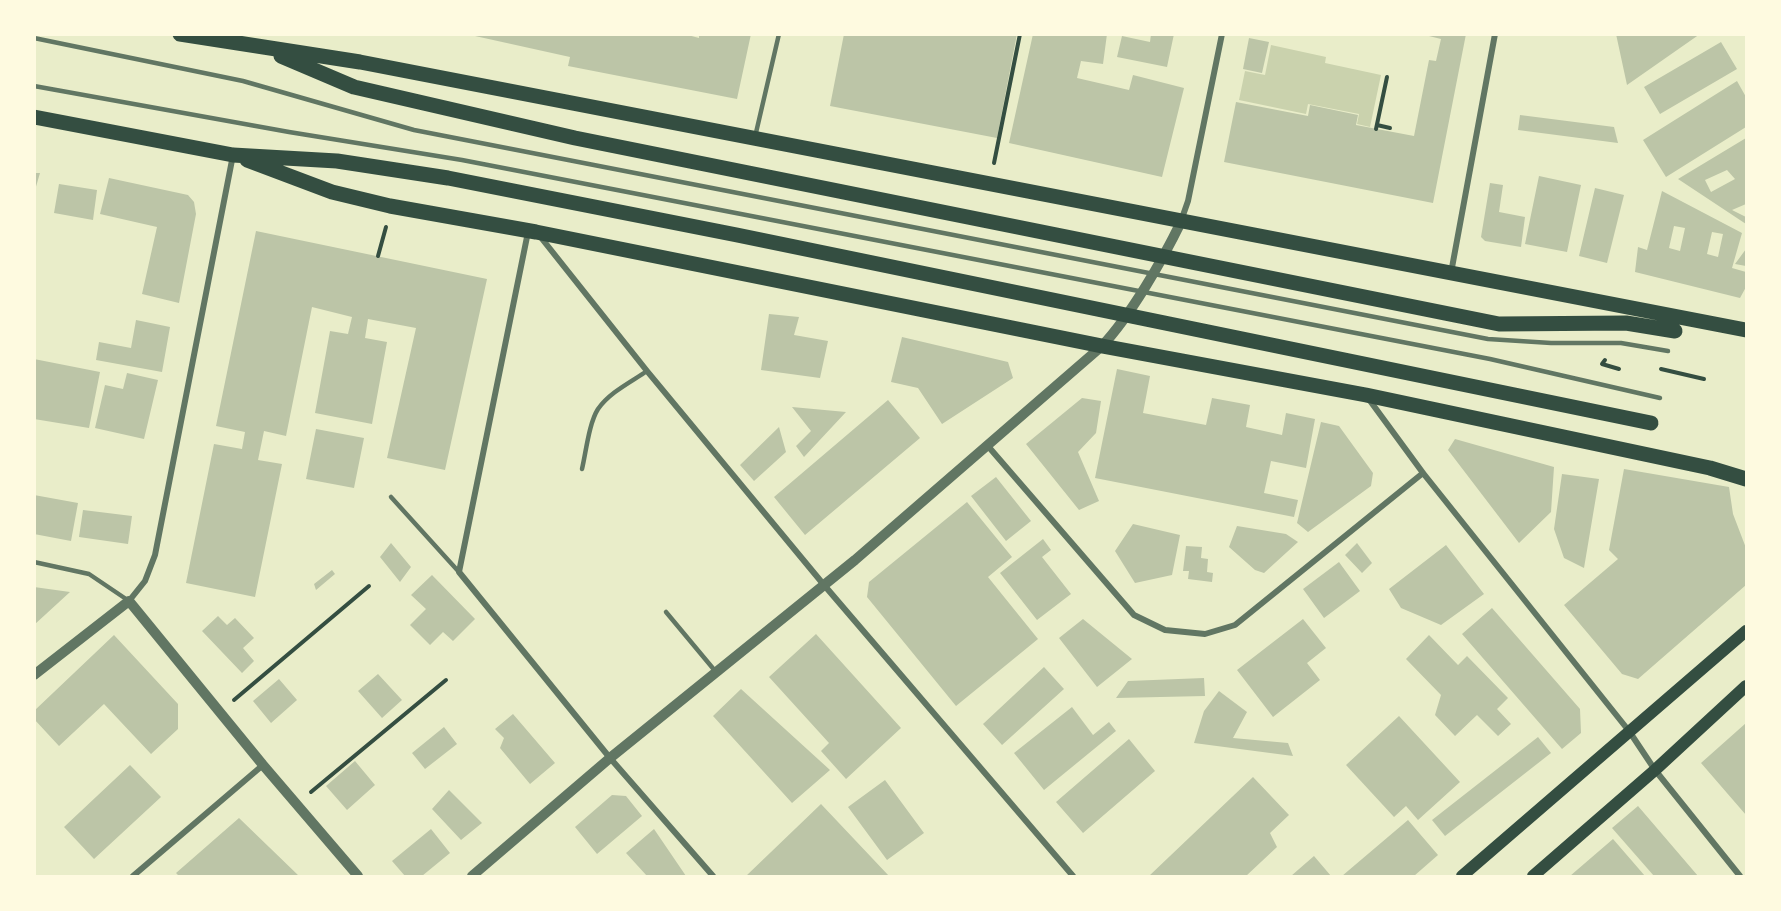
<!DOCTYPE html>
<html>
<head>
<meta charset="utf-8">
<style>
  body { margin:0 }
  #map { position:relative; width:1781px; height:911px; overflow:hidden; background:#e9edc9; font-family:"Asap Condensed",sans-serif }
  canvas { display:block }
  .frame { position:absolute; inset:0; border:36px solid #fefae0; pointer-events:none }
</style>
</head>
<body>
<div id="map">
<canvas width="1781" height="911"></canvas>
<div class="frame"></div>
</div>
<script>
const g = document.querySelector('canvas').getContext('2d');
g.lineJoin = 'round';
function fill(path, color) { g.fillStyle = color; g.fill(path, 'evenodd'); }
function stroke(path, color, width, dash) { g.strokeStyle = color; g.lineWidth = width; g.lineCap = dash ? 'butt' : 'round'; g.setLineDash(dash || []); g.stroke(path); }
const green = new Path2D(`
  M1271,45L1326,57L1325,63L1381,75L1370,127L1357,124L1359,114L1308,104L1306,114L1239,100L1245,71L1265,75Z`);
const building = new Path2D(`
  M466,34H684L699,38V34H751L737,99L568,66L570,57Z
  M844,34H944L954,36L955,34H1017L997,138L830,106Z
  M1033,34H1107L1103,64L1081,61L1077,78L1129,90L1133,75L1184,88L1162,177L1009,143Z
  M1151,34H1174L1167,67L1117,57L1122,36L1150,42Z
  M1421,34H1466L1433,203L1224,162L1236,102L1308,116L1310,105L1358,115L1356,125L1414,136L1429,60L1436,61L1441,39Z
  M1616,34H1700L1627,85Z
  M1249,38L1269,42L1262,73L1243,69Z
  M1721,42L1737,69L1660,114L1644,87Z
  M1737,81L1746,97V127L1666,177L1643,140Z
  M1520,115L1614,127L1618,143L1518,130Z
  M1746,138V204L1732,210L1746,217V224L1678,179ZM1727,170L1735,179L1711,192L1705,180Z
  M34,173H40L35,190H34Z
  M1539,176L1581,185L1567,252L1525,244Z
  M109,178L188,195L194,202L196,214L179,303L142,294L157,227L100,214Z
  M1490,183L1503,185L1499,212L1525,217L1521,247L1485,241L1481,237Z
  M59,184L97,190L93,220L54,213Z
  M1595,188L1624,195L1607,263L1579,256Z
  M1662,191L1742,233L1732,268L1746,272V287L1740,298L1635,272L1638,247L1647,250ZM1674,226L1685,228L1680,251L1669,248ZM1712,232L1723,234L1718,257L1707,254Z
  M256,231L487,279L445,470L387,458L416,328L368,319L365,338L387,342L372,424L315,413L330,331L348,334L352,317L312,307L286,436L264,431L258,460L282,464L255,597L186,583L214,444L242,449L245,432L216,426Z
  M1746,249V266L1735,264Z
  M769,314L799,317L794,335L828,341L820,378L761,370Z
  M136,320L170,327L162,372L96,360L99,342L131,348Z
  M902,337L1008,362L1013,378L942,424L918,388L891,382Z
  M34,359L100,372L89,428L34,419Z
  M1117,369L1150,376L1143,413L1206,425L1212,398L1250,405L1246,427L1282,435L1286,413L1315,419L1306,468L1271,461L1264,493L1298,500L1294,517L1095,478Z
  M127,373L158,380L144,439L95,428L105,385L123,389Z
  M1082,398L1101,401L1096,433L1078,452L1099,501L1079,510L1026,444Z
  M888,400L920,438L805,535L774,497Z
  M792,407L846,412L804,457L796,446L811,431Z
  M1321,422L1339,426L1373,473L1371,486L1308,532L1297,523Z
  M779,427L786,452L754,481L740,465Z
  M316,429L364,438L354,488L306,479Z
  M1455,439L1554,467L1551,512L1519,543L1448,450Z
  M1624,469L1729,487L1733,514L1746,548V585L1638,679L1622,674L1564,605L1618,559L1609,550Z
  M1562,474L1599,479L1584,568L1564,558L1554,529Z
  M996,477L1031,521L1006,541L971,496Z
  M34,495L78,503L71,541L34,534Z
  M967,502L1012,557L988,577L1038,639L956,706L867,597L869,582Z
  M83,510L132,516L128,544L79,537Z
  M1133,524L1180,535L1172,575L1135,583L1115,551Z
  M1237,526L1286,534L1298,542L1264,573L1255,570L1229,547Z
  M1043,539L1051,550L1042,557L1071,594L1037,620L1000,573Z
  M391,543L411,567L400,582L380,557Z
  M1357,543L1372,563L1362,573L1345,555Z
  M1446,545L1484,594L1441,625L1401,608L1389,589Z
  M1186,546L1202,547L1201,558L1208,559L1207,572L1213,573L1212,582L1188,579L1189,571H1183Z
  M1339,562L1360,591L1324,618L1303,589Z
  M332,570L335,574L316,590L314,584Z
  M432,575L475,619L453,641L443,632L430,645L410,625L426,609L411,595Z
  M34,587L70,592L34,625Z
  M1492,608L1580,709L1581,733L1562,749L1462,634Z
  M218,616L227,625L235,618L254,638L243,648L254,661L242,673L202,631Z
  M1083,619L1132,659L1097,687L1059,638Z
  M1303,619L1326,648L1307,663L1320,680L1273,717L1237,670Z
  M816,634L901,728L846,779L821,751L829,743L769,677Z
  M114,635L178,704V729L151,754L104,704L59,746L34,719V711Z
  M1429,635L1458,665L1467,656L1508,698L1497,709L1511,724L1498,736L1477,715L1455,736L1435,715L1441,695L1406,659Z
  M1044,667L1064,689L1002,745L983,724Z
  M378,674L402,700L382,718L358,691Z
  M1204,678L1205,696L1116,698L1128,681Z
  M279,679L297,700L271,723L253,701Z
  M741,689L830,770L792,803L713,716Z
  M1219,691L1247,712L1233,738L1288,743L1293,756L1194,743L1204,711Z
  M1072,707L1093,735L1109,722L1116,731L1044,790L1014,753Z
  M513,714L555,763L530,784L500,748L504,738L495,729Z
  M1399,716L1460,782L1418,820L1406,806L1394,817L1346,765Z
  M1746,723V815L1701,763Z
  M444,727L457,744L425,769L412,753Z
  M1538,737L1551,753L1445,836L1432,820Z
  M1129,739L1155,771L1083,833L1056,802Z
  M355,761L375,785L347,810L326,786Z
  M130,765L161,797L94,859L64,827Z
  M1253,777L1289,815L1270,833L1277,847L1246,876H1149Z
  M885,780L924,833L887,860L848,807Z
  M449,790L482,823L461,840L432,809Z
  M612,795L626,796L642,816L597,854L575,827Z
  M821,804L889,876H746Z
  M1638,806L1698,876H1654L1612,828Z
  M239,818L299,876H179L176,873Z
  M1408,820L1438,855L1414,876H1342Z
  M431,829L450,853L422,876H405L392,861Z
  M654,829L686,876H647L626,853Z
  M1613,839L1645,876H1570Z
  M1314,856L1331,876H1291Z`);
const path = new Path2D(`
  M1377,125L1390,128
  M1376,129L1387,77
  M994,163L1020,34
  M378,256L386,227
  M1605,360L1602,364L1619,369
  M1661,369L1704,379
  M234,700L369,586
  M311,792L446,680`);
const service = new Path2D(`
  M34,38L243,81L414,130L1488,339L1551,343H1621L1668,351
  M34,86L289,132L462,160L1490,359L1660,398
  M755,137L779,34
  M582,469C586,452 589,423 598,409C610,392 631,382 647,371
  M391,497L459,572
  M34,562L89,574L129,601
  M666,612L716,672`);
const minor = new Path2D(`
  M1181,221L1188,201L1222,34
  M528,232L459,572L610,758L713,876
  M539,235L647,371L824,585L1073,876
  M1451,273L1495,34
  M1368,398L1423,473L1629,731L1655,770L1740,876
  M987,445L1134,615L1165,630L1205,634L1235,625L1423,473
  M129,601L145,581L155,555L233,155
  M133,876L263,765`);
const tertiary = new Path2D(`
  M34,675L129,601L263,765L358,876
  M472,876L610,758L855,560L1102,346C1131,315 1162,261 1181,222`);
const secondary = new Path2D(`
  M1462,876L1746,631
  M1533,876L1655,770L1746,686`);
const primary = new Path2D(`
  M180,34L360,62L1746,330
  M281,56L354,87L575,138L1499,324L1626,323L1675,331
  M34,117L233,155L337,161L448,178L737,235L1651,423
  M247,160L332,192L390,206L536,232L1102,346L1366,395L1710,468L1746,479`);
fill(green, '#cad2ad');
fill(building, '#bcc5a7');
stroke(path, '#344e41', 4);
stroke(service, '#617663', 4.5);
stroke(minor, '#617663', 6);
stroke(tertiary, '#617663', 10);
stroke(secondary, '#344e41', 12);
stroke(primary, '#344e41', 15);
</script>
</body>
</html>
